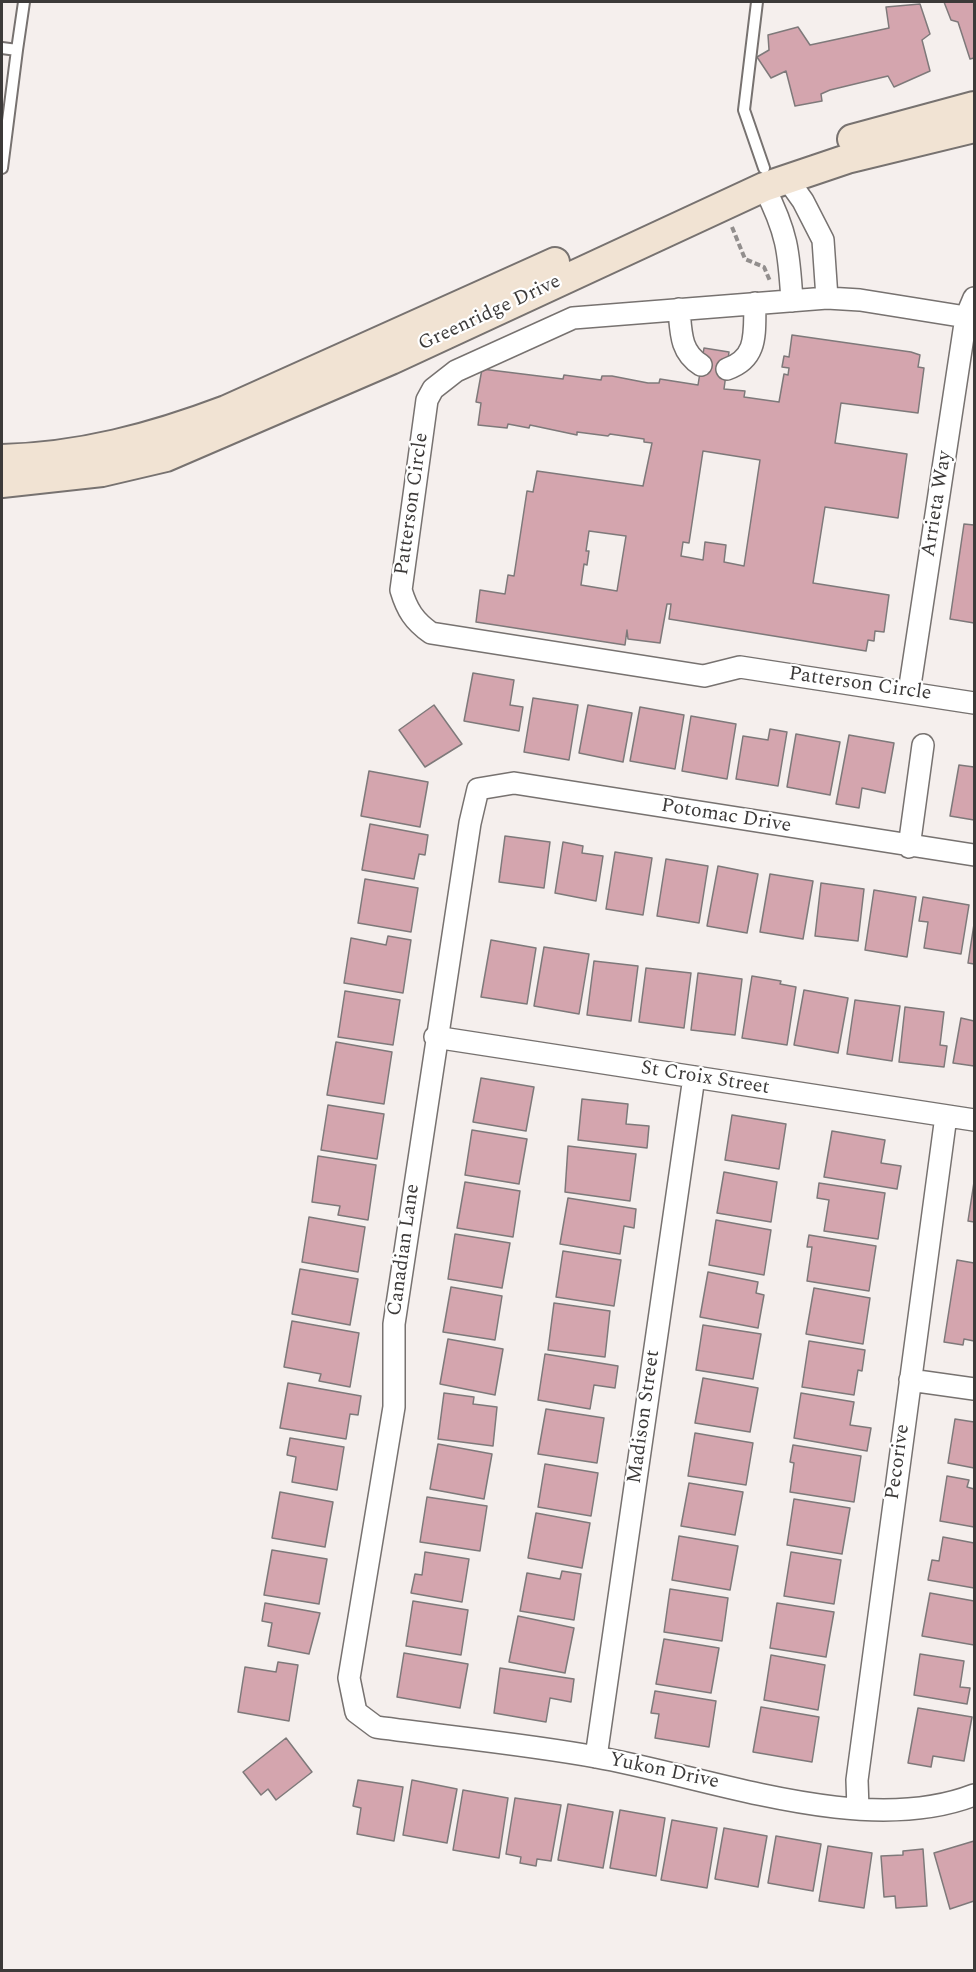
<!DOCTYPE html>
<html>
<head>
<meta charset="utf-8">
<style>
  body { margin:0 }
  #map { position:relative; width:976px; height:1972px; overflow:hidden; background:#f5efed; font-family:Spectral,serif }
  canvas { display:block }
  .frame { position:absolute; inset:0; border:3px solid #3c3a39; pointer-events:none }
</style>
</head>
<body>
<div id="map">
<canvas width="976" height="1972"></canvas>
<div class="frame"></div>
</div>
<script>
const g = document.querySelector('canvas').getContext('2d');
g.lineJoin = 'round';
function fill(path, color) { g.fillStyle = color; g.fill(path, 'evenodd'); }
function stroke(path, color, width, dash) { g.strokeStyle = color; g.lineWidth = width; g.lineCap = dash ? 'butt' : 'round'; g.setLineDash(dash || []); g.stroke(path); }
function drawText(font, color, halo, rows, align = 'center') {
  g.font = font + ' Spectral,serif'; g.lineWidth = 4.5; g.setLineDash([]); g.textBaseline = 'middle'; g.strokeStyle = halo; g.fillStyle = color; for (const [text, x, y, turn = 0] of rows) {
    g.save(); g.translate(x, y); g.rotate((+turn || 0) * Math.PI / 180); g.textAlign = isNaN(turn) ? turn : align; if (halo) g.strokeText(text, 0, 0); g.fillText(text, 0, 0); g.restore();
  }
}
const building = new Path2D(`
  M944,2H974V58L970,59L958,22L951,20Z
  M920,4L930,34L922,40L930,71L894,87L888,76L830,90L821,94L822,101L795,106L786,71L771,78L757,57L769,50L768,35L798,27L810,45L889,28L886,7Z
  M792,335L911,352L920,355L918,367L924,368L918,413L841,403L835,443L907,454L898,518L825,507L813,583L889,595L884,632L875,631L874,641L868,640L866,651L669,619L671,604H667L660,643L628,639L627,630L625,645L476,622L480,590L505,594L508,575L514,576L527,491L533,492L537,471L643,486L652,443L644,442V439L610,434L608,436L577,432V435L530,425L529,428L508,424L507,428L478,425L481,403L476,402L482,369L563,379L564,375L601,380L602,376H612L648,383H659L660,379L698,385L704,348L729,352L724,389L745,391L744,397L779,402L784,374L788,375L789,368L782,367L784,356L789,357ZM703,451L760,460L744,566L724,562L726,545L705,542L703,560L681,556L683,542L689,543ZM589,531L626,536L617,591L581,585L584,564L587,565L589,551H586Z
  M964,524L974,525V623L950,619Z
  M473,673L514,680L510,705L523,707L519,731L464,721Z
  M533,698L578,705L569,760L524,752Z
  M434,705L462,744L425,767L399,730Z
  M588,705L632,713L623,762L579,753Z
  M640,707L684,715L675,769L630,761Z
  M691,716L736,724L727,779L682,771Z
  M770,729L787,732L778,786L736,779L743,736L768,740Z
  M796,734L840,742L830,795L787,787Z
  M849,735L894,743L885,793L862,788L859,808L836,804Z
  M959,765L974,767V820L950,816Z
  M369,771L428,782L420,827L361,816Z
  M370,824L428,835L425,855L419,854L414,879L362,870Z
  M505,836L550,842L544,888L499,882Z
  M563,842L583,846L582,853L603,856L596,901L555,893Z
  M615,852L652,858L643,915L606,909Z
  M666,859L708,866L699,923L657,916Z
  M718,866L758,874L747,933L707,926Z
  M770,874L813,881L803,939L760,932Z
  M365,879L418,888L411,932L358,923Z
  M821,883L864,889L858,941L815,936Z
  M874,890L916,897L907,957L865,950Z
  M923,897L969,905L961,954L924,948L928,922L919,921Z
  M974,924V964L968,963Z
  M388,936L411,940L403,993L344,983L351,938L386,945Z
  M491,940L536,948L527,1004L481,997Z
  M544,947L589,954L579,1014L534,1006Z
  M594,961L638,966L631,1021L587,1015Z
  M646,968L691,973L684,1028L639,1022Z
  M698,973L742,979L735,1035L691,1030Z
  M752,976L781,981L780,984L796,987L787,1045L742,1038Z
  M804,990L848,998L838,1053L794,1045Z
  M345,991L400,1000L393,1045L338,1037Z
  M855,1000L900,1006L892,1061L847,1054Z
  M905,1007L944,1012L940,1045L947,1046L944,1067L899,1062Z
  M961,1018L974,1021V1066L953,1063Z
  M336,1042L392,1052L384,1104L327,1095Z
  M481,1078L534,1087L526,1131L473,1122Z
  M582,1099L628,1104L626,1124L649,1126L647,1148L578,1140Z
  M328,1105L384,1114L377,1159L321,1150Z
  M732,1115L786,1124L779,1169L725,1160Z
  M472,1130L527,1139L519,1184L465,1175Z
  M832,1131L885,1140L881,1163L901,1166L897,1189L824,1177Z
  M568,1146L636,1154L630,1201L565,1192Z
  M318,1156L376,1165L368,1220L338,1215L340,1206L312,1202Z
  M724,1172L777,1182L771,1222L717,1213Z
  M465,1182L520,1191L513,1237L457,1228Z
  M974,1182V1222L968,1221Z
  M819,1183L885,1193L878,1239L824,1231L829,1200L817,1198Z
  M568,1198L636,1209L634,1228L624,1226L620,1254L560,1244Z
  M309,1217L365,1227L358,1272L302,1262Z
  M716,1220L771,1230L764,1275L709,1265Z
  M455,1234L510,1243L502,1288L448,1279Z
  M809,1235L876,1246L869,1291L807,1281L812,1247H807Z
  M563,1251L621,1260L614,1306L556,1297Z
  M957,1260L974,1263V1341L964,1339L963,1345L944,1342Z
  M300,1269L358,1279L350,1325L292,1314Z
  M708,1272L758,1282L756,1293L764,1295L758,1328L700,1317Z
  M451,1287L502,1296L495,1340L443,1332Z
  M814,1288L870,1298L863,1344L806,1334Z
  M554,1303L610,1311L605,1357L548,1350Z
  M292,1321L359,1333L350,1387L319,1381L321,1374L284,1367Z
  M703,1325L761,1334L753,1379L696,1370Z
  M448,1339L503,1349L495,1395L440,1384Z
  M809,1341L865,1350L862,1371L858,1370L854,1395L802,1387Z
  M545,1354L618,1366L615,1388L594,1385L590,1409L538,1400Z
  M703,1378L758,1388L750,1432L695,1423Z
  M288,1383L361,1396L358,1415L350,1414L346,1439L280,1428Z
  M444,1393L474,1397L473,1404L497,1407L493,1446L438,1439Z
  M801,1393L854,1402L850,1425L871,1428L867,1451L794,1438Z
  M546,1409L604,1418L597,1463L538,1454Z
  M955,1419L974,1422V1468L948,1463Z
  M695,1433L753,1443L746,1485L688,1476Z
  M290,1438L344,1447L337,1490L292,1482L296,1457L287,1455Z
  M438,1444L492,1454L484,1499L430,1489Z
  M793,1445L861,1456L854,1502L790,1492L794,1463L790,1462Z
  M545,1464L598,1473L591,1516L538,1507Z
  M947,1476L969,1480L967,1487L974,1489V1527L940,1521Z
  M689,1483L743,1492L735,1535L681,1526Z
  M280,1492L333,1502L325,1547L272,1538Z
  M427,1497L487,1506L480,1551L420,1542Z
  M794,1499L850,1508L842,1554L787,1545Z
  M536,1513L590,1523L582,1568L528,1558Z
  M679,1536L738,1546L730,1590L672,1580Z
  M943,1537L974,1543V1588L928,1580L932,1560L939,1561Z
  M272,1550L327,1559L319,1604L264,1595Z
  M425,1552L469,1559L462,1602L411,1593L415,1574L422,1575Z
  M791,1552L841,1560L834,1604L784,1596Z
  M562,1571L581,1574L574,1620L520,1611L527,1573L560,1579Z
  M670,1589L728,1598L722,1641L664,1632Z
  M930,1593L974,1601V1645L922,1636Z
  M413,1601L468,1610L461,1655L406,1646Z
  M265,1603L320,1613L309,1654L268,1646L272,1623L262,1621Z
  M777,1603L834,1612L826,1657L770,1648Z
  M518,1616L574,1628L565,1673L509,1662Z
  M664,1639L719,1648L711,1693L656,1684Z
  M404,1653L468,1664L460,1708L397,1697Z
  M920,1654L964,1661L960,1687L970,1688L967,1704L914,1695Z
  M771,1655L825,1665L818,1710L764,1700Z
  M278,1662L298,1665L289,1721L238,1712L245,1667L276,1672Z
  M500,1668L574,1679L571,1702L550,1698L546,1722L494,1713Z
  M655,1691L716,1701L709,1747L655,1738L659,1714L651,1713Z
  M761,1707L819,1717L812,1762L753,1752Z
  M918,1708L972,1717L964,1761L933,1756L931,1767L908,1763Z
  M286,1738L312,1772L276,1800L268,1789L261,1795L243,1772Z
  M358,1780L403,1787L394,1841L357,1834L361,1808L353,1806Z
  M412,1780L457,1789L447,1843L403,1835Z
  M463,1790L508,1798L499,1858L453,1850Z
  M515,1798L561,1805L551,1861L537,1859L536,1866L520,1863L521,1857L506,1854Z
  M568,1804L613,1812L603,1868L558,1860Z
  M620,1810L665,1818L656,1876L610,1868Z
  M672,1820L717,1828L707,1888L661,1880Z
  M724,1828L767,1836L758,1887L715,1879Z
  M776,1836L821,1844L813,1891L768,1883Z
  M974,1841V1901L950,1909L934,1853Z
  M828,1846L872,1853L864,1908L819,1901Z
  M923,1849L927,1906L896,1908L895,1896L884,1897L881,1856L903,1855V1851Z`);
const path = new Path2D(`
  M732,227L745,259L764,267L770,281`);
const lane = new Path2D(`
  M757,2L744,110L764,168
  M2,48L17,50L24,2
  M2,168L17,50`);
const street = new Path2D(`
  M788,180L803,201L823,240L827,298
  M764,187C787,232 789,251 792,301
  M679,309C681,332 680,352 701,365
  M966,317L860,300L827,298L573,318L456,371L433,389L427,400L401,590C407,610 414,621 431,633L704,676L740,667L974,703
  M727,369C759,358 754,332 755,303
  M909,692L966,317L974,298
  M909,847L923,745
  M974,855L514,783L478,789L470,823L394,1324V1407L349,1678L356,1712L376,1727C449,1737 524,1744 596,1757C709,1777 864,1838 974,1795
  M435,1037L974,1120
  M910,1380L974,1389
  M596,1757L694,1077
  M858,1809L857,1780L946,1116`);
const secondary = new Path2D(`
  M852,139L974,106
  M2,459C80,457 152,438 226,410L555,262
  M2,483L102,472L166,457L391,360L764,187L847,159L974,128`);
const streetNames = [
  ["Greenridge Drive",490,314,-25],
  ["Patterson Circle",413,504,-82],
  ["Arrieta Way",938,504,-81],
  ["Patterson Circle",860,685,8],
  ["Potomac Drive",726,817,9],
  ["St Croix Street",705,1079,9],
  ["Canadian Lane",405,1250,-82],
  ["Madison Street",645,1417,-82],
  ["Pecorive",899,1462,-82],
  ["Yukon Drive",664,1772,12]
];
fill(building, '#d4a5ae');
stroke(building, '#7e797a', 1.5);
stroke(lane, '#777270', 14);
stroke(street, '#777270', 24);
stroke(secondary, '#777270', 32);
stroke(path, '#928e8d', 4, [6, 3]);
stroke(lane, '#fff', 10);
stroke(street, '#fff', 21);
stroke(secondary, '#f1e3d3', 28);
drawText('20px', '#3c3a39', '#fff', streetNames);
</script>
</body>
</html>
